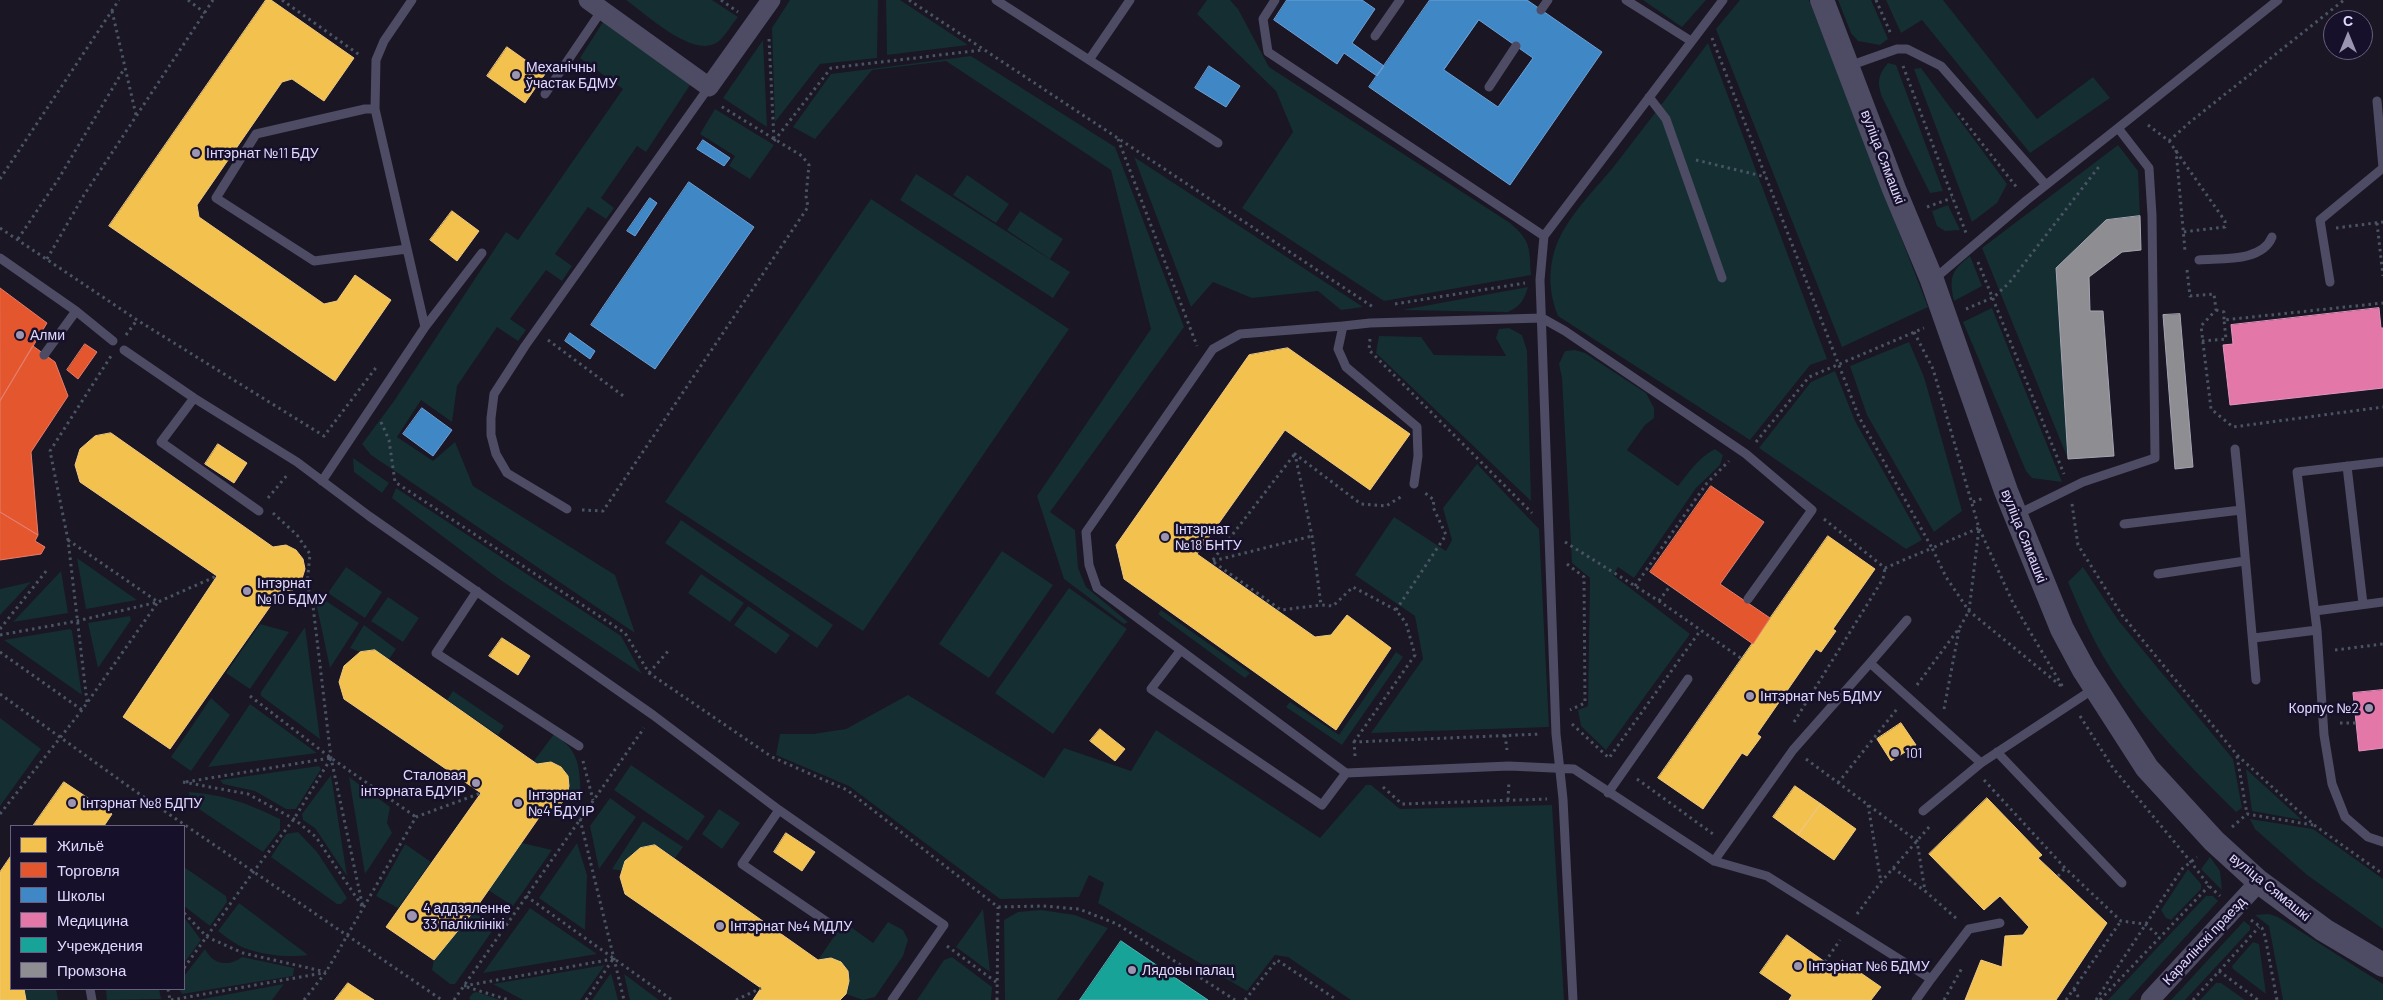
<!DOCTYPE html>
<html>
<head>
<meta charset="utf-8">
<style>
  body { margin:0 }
  #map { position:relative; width:2383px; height:1000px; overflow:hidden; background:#1a1624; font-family:Barlow,sans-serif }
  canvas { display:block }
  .legend { position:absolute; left:10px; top:825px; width:175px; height:165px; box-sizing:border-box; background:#17102a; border:1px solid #67607f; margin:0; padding:6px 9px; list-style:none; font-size:15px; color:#e0d9ff }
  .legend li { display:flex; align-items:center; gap:10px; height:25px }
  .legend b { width:25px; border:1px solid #67607f }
  .north { position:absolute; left:2323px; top:10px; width:50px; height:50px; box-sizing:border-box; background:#17102a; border:1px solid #67607f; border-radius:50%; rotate:0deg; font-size:14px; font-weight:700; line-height:20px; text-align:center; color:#e0d9ff }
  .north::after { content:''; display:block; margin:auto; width:18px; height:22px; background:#9b95b2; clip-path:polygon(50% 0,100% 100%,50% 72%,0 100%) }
</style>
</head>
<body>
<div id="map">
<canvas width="2383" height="1000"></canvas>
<ul class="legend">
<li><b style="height:14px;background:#f2c14e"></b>Жильё</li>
<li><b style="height:14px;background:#e4572e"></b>Торговля</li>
<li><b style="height:14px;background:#3f88c5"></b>Школы</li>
<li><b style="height:14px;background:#e377a8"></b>Медицина</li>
<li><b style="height:14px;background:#17a398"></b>Учреждения</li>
<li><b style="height:14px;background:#8d8d92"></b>Промзона</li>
</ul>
<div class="north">С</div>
</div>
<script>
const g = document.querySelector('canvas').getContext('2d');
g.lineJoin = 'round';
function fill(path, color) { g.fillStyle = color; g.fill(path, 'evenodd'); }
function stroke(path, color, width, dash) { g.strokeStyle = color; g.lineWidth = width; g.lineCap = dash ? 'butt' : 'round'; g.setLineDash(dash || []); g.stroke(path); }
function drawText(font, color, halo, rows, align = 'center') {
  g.font = font + ' Barlow,sans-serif'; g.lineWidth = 5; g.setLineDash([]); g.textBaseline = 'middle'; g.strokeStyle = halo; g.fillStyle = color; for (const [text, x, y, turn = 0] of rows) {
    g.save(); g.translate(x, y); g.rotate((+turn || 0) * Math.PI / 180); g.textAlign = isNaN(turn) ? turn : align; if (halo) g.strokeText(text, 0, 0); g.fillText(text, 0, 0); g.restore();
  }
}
const green = new Path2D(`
  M626,0H712L738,17C732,24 726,35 719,41C695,61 646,14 626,0Z
  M790,0H878L877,58L820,64L775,122L772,28Z
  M886,0H900L968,45L887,55Z
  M1207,0H1230L1238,9L1269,67L1510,223C1532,242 1529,248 1531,275L1384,301L1242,208L1293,132L1276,91L1197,14Z
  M1643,0H1706L1682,27Z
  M1740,0H1809L1928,307L1842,347L1716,29Z
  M1838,0H1871L1888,39L1880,45L1858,41L1851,33Z
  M1886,0H1943L2037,119L2093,77L2110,98L2030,153L1922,20L1901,33Z
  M603,22L692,82L646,152L637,146L601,198L614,208L606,219L588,207L555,254L572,266L562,281L546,270L510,319L526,330L518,341L497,327L457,386L452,422L421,400L397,437L433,461L455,442L473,486L615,575L635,633L371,455L362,444L394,401L506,232L518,240L623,89L580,58Z
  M763,40L767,127L723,98Z
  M1708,43L1827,359L1810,365L1750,440L1558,316C1549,296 1548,270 1555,249C1566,217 1594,191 1615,165C1646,125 1677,84 1708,43Z
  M971,56L1115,147L1184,327L1050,512L1075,530L1078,568L1086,587L1128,622L1124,624L1064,579L1037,496L1151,329L1111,170L946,61L872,70L815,139L793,127L831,74Z
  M1888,63L1896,65L1943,191L1930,193L1882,97C1877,82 1878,75 1888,63Z
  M1921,68L2007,184L1997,203L1972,222L1914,69Z
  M715,109L774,145L750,179L729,166L735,156L700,134Z
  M2118,145L2138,171L2140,216L2056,268L2068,459L1982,248Z
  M1134,157L1363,307L1341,310L1318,291L1252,298L1213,282L1191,307Z
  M916,174L1070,272L1053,298L900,200Z
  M967,175L1009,204L996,223L953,195Z
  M871,199L1069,329L863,631L665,502Z
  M1948,205L1960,230L1945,231L1937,226L1932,211Z
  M1020,211L1063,239L1050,259L1007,230Z
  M1970,256L1982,286L1954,301C1949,277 1951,271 1970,256Z
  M1528,287C1524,300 1521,306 1508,312L1402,310Z
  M1992,308L2062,482L2032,478L2026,471L1963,322Z
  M1509,328L1522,335L1527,351L1531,501L1376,353L1379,336L1421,337L1434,355L1506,356L1496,338L1499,329Z
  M1909,342L1924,377L1962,511L1934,532L1867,415L1850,366Z
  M1575,350L1585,353L1646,393L1654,408V418L1645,425L1627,450L1678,486C1690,471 1698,458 1715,449L1723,455L1720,465L1696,488L1634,578L1618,567L1613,575L1690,634L1606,750L1581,726L1578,710L1588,706L1590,578L1572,563L1562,378L1559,364L1565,351Z
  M1835,371L1855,421L1922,540L1906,549L1759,448L1811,382Z
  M353,458L389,483L382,493L354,472Z
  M1477,464L1539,529L1549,727L1371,733L1423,659L1415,616L1355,575L1394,517L1446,551L1452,540L1443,508Z
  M396,488L621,636L642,674L499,579L392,498Z
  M681,520L833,625L817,648L665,543Z
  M1002,551L1053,585L989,678L939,644Z
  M77,558L137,600L86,609Z
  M346,567L382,592L365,618L328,593Z
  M2083,567L2118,620L2233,759L2242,808L2236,812C2194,770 2150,727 2117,678C2096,648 2082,615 2068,582Z
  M61,571L68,613L13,622Z
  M701,574L744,603L730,622L688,593Z
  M31,582L0,615V589Z
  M1069,588L1127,629L1053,734L995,693Z
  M314,593L359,623L330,668Z
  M388,597L419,618L403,642L371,621Z
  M748,606L790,635L776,654L734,625Z
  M1161,610L1250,673L1245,678L1158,614Z
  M130,616L131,620L98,668L88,623Z
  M260,624L289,632L250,689L226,673Z
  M364,625L396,649L389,659L375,650L360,652L350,648Z
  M305,627L320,739L261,696V692Z
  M70,629L72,631L82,695L4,640Z
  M1396,652L1403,657L1342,745L1286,707L1290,702L1339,735Z
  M453,691L504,726L498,735L447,700Z
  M908,695L1044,778L1064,748L1131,771L1156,730L1320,838L1366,785H1371L1400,809L1552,805L1564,1000H1351L1288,957L1275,955L1247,991L1098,903L1104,883L1089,875L1079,897L1000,899L849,786L776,755L780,734H813L846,729Z
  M211,698L230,715L191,771L171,757Z
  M250,704L317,753L208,767Z
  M0,718L41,749L0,806Z
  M554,734C581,752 579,767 581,797L566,799C572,774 565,760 537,764L534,761Z
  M631,765L705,816L688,841L614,790Z
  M319,766L321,769L296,809H286L255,791L223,784L220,780Z
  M2246,769L2302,820L2252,811Z
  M331,775L347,876L315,828L303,820L302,814Z
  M349,777L390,807L387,823L392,833L365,874Z
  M189,792C229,796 244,802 280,819V830L263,852L190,803Z
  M610,798L636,817L599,869L590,826Z
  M719,809L740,823L722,849L702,834Z
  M2250,819L2313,829L2383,879V929L2307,875L2255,829Z
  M643,821L683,847L675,858L655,845C639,848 626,854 623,871L612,869Z
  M298,832L317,852L347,898L341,904H337L271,857L286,834Z
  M522,843L552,850L513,906L488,890Z
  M577,843L587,875L585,930L539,898Z
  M405,844L431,862L398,908L376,896Z
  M2210,857L2220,871L2222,890L2201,869Z
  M184,867L226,896L227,902L210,926L184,906Z
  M2188,869L2201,884V889L2171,920L2166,918L2161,910Z
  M2206,896H2213L2218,901L2128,1000H2108Z
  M239,903L308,955C288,958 257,955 238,945C231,941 225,936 218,931Z
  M530,908L597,954L483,973Z
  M983,909L990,972L956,947Z
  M1041,910L1075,915L1108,928L1057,1000H1005L1004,920L1018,912Z
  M474,911L495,927L455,984H450L432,970L434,960Z
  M2269,914L2278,917L2383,984V1000H2283L2269,926L2255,915Z
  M184,917L201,940L184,963Z
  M2244,921L2250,926V930L2185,1000H2171Z
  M844,922L873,943L888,922L903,930L908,940L903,956L875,997L863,1000L846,994C852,969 844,956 818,960Z
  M2253,942L2259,944L2266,994L2233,969L2232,966Z
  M205,949C213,965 229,967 242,957L294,968L293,976L182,994L179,989H184V976Z
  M952,957L992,987L991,1000H917L944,960Z
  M605,965L580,1000H523L493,984Z
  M611,973L618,1000H592Z
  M624,974L659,1000H630Z
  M2216,983H2221L2245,1000H2200Z
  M284,984L272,1000H197Z
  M24,989H56L58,1000H26Z
  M106,989H159L161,999L107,1000Z
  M477,992L500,1000H471L469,998L473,993Z`);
const homes = new Path2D(`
  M266,0H271L354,58L324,101L292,79L282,82L197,205L199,217L324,304L337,301L355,275L391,300L335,381L109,226Z
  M507,47L545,74L525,103L487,76Z
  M452,211L479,231L457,261L430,240Z
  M1288,348L1410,434L1370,490L1285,430L1197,554L1315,637L1331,635L1347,615L1391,648L1336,730L1124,579L1116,545L1249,355Z
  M111,433L273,547L286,545L296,550L303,559L305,569L301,582L293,590L281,591L170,749L123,717L217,576L80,482L75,465L80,449L95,436Z
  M218,444L247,463L234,483L205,464Z
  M1828,536L1875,569L1833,629L1836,631L1821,652L1816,649L1757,734L1761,737L1747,756L1742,753L1703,809L1658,778Z
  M502,638L530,656L518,675L489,656Z
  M375,650L537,764L551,762L561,767L568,776L569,786L566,799L558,807L545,809L474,911L434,960L386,927L481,793L344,699L339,682L344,666L360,652Z
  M1901,723L1916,745L1891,761L1877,739Z
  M1100,729L1125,749L1115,761L1090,741Z
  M64,782L112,814L104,826H33Z
  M1795,786L1821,804L1798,835L1773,817Z
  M1987,798L2042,855L2038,858L2107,923L2056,1000H1965L1981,960L2002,967L2005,936L2023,935L2029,927L2000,896L1984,910L1929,854Z
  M1821,804L1856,829L1834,860L1798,835Z
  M786,833L815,852L802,871L774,852Z
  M655,845L818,960L831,958L841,962L848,971L849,981L846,994L840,1000H753L761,988L625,894L620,877L625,861L640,848Z
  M11,856V989H24L26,1000H0V872Z
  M1787,935L1835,969L1842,960L1881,987L1871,1000H1789L1792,995L1760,973Z
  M348,983L363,993L374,1000H335Z`);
const shops = new Path2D(`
  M0,288L47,323L0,401Z
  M85,344L97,352L78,379L67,370Z
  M33,346L55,362L68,396L31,452L38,535L0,512V401Z
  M1711,486L1764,522L1720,584L1770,618L1753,644L1650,572Z
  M0,512L38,535L35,541L45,547L41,554L0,560Z`);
const schools = new Path2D(`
  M1287,0H1362L1375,9L1352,43L1384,66L1377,76L1344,53L1337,64L1274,20Z
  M1430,0H1527L1602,52L1510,185L1369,87ZM1479,20L1533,58L1498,107L1444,70Z
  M1209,66L1240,86L1226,107L1195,88Z
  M703,140L730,158L724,166L697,149Z
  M689,182L754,227L655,369L591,325Z
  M650,198L657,203L635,236L627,231Z
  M570,333L595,351L590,359L565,341Z
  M422,408L452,430L433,456L403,434Z`);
const health = new Path2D(`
  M2379,308L2381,328H2383V388L2230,405L2223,345L2233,344L2231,325Z
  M2383,690V748L2359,751L2353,693Z`);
const public = new Path2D(`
  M1121,941L1208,1000H1080Z`);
const industry = new Path2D(`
  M2140,216L2141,250L2122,252L2089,277L2090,311H2103L2114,456L2068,459L2056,268L2106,220Z
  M2180,314L2193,467L2175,469L2163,315Z`);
const path = new Path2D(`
  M188,0L205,13
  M282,0L361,56
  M721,0L738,12
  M909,0L1373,307
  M1876,0L1891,34
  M112,11L136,115
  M1712,38L1859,417L1932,548L1979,528
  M769,39L774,140
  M1903,66L1966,233
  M1958,113L2018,189
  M2148,125L2169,141L2225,221V227L2183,232
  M1118,139L1197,346
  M774,141L831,68L982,50
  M2169,141L2190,122L2344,0
  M2176,150L2185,251
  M1696,160L1766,177
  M0,179L119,0
  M1927,207L1952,198
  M2377,223L2383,276
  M0,228L137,320L324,436L378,365
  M2336,228L2383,222
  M18,239L59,178L124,69
  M47,259L84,195L213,0
  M1978,262L2064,474
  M2187,270L2190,296L2214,294L2216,310L2201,326L2211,409L2233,427L2383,407
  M1395,304L1525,283
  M1966,309L1994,297L2009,283L2101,164
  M2216,310L2224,312V320
  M1914,332L1933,369L1979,528L2013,603L2064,689
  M126,335L137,320
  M1370,339L1369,350L1532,513
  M548,340L626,398
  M2202,341L2226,339L2224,320L2383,303
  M381,422L389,440L395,482L625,633L649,673L772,757L847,790L998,907L1043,906L1079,909L1117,924L1235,1000
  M1756,442L1809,377L1924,328
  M1294,455L1212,561L1281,610L1321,605
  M268,498L288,474
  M1973,502L1984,498
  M2072,504L2078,545L2122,615L2237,755L2314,825L2383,874
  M582,510L603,511L808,207L806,196L809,165L802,156L719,105
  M273,513L297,535L310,554L307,584L313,606L331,758L363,908
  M1824,519L1885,568L1932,548L1946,577L1969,611L2061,686
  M68,540L158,602
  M1565,542L1659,601L1742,659
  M1213,561L1312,536
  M1567,564L1584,577L1585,703L1570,710
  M1635,586L1707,483L1729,461
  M1659,601L1670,586
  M1396,610L1446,535L1433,507L1434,500L1425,493
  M0,629L47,570
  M0,635L77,621L158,602L217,576
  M2335,650L2383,644
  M0,652L82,710
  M649,673L669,650
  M1917,685L1960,627L1969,611L1979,528
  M0,694L135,791L442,1000
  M250,696L331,758L416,817
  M87,702L68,540L50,451L111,356
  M1944,709L1959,630
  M2080,716L2113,768L2191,862L2209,886L2220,896
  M1794,722L1883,579L1885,568
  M2340,723H2356
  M1572,724L1609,758L1700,631
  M1505,735L1507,750
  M1354,742L1415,655L1406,623L1396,610L1353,587L1333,606L1321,605L1312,536L1295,454L1361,504L1386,506L1404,495
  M1355,756L1354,742L1541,734
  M2237,756L2247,814
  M1806,759L1917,841L1925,891
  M583,761L593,800
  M1637,779L1713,834
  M1984,780L2065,868L2121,921L2145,924L2160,937
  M183,782L248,794L294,819L316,837L362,906
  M186,782L330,758
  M1838,783L1897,709
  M1383,787L1402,804L1547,799
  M1508,800L1509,781
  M1868,805L1881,882
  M0,814L82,710L158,602
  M580,819L624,1000
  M2232,827L2247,814L2313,825
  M1893,868L1925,891L1957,919
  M2058,876L2065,868
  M526,896L672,1000
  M184,913L207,937L243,953L326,972
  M1857,914L1881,882L1930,826
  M2251,920L2262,928L2265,936L2277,1000
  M947,946L996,982
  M1825,962L1840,940
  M184,968L254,871L294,819L331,758
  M2219,971L2258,1000
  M464,986L613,959
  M467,987L509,1000
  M168,989L170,1000
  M2074,989L2080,1000
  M171,1000L323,973
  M304,1000L326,972L416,817L481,793
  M454,1000L644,728
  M586,1000L613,959
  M736,1000L761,988
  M997,1000L998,907
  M1245,1000L1277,960L1337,1000
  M1944,1000L1962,968
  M2066,1000L2121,921
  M2096,1000L2182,869L2197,857
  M2100,1000L2209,886
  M2193,1000L2259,927`);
const service = new Path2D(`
  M412,0L384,41L376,60L375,109L425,327
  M996,0L1218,143
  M1275,0L1263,19L1268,52L1544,236L1723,0
  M1626,0L1691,41
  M1541,10L1548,0
  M1375,36L1400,0
  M1089,60L1130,0
  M1849,66L1897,49H1907L1941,66L2046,185
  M1489,87L1516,46
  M545,94L602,10
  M1649,97L1666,119L1722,278
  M375,109H365L256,134L216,198L314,261L407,249
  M2118,128L2278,0
  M1544,236L1540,280L1556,734L1563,799L1573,1000
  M0,258L76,311L113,341
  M2199,260C2222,258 2262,262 2272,237
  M1933,280L2027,200L2118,128L2149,168L2152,215L2155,458L2083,482L2016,515
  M2330,282L2320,220L2383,168L2377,101
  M1343,326L1240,334L1213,349L1086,532L1089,565L1097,588L1346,773L1509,766L1574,769L1714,861L1767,876L1931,979L1916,1000
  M124,350L194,398L297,462L369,516L653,715L779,810L944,925L892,1000
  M44,355L76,311
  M194,398L161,442L259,511
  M2235,449L2241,510
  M2347,466L2363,604
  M322,481L425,327L482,253
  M1414,484L1418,456L1417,427L1346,367L1338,349L1343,326L1370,323L1542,318L1565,331L1746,454L1812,510L1748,599
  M567,509L507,473L496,454L491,435V418L494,394L525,346L709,87
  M2124,524L2241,510L2256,680
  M2158,574L2245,561
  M477,591L436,653L579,746
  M2315,611L2383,602
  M1907,620L1870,663L1981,763
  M2317,630L2297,472L2383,462
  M2254,638L2317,630L2324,735L2332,784L2345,817L2368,837L2383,842
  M1180,651L1151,689L1322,805L1346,773
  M1997,752L2122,883
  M1608,793L1688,679
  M779,810L742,864L833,926
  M1923,811L1981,763L2095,688
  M1714,861L1793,750L1870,663
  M1931,979L1969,929L2000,923
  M90,989L92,1000`);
const minor = new Path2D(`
  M588,0L709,87L771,0
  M2150,1000L2259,882`);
const tertiary = new Path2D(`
  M1822,0L1894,189L1932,280L2006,491L2062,629L2084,670L2147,768L2214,841L2259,882L2324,930L2383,965`);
const markers = [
  [516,75,5,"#9b95b2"],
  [196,153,5,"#9b95b2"],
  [20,335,5,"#9b95b2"],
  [1165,537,5,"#9b95b2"],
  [247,591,5,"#9b95b2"],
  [1750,696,5,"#9b95b2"],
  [2369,708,5,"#9b95b2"],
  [1895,753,5,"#9b95b2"],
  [476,783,5,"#9b95b2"],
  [72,803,5,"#9b95b2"],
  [518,803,5,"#9b95b2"],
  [412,916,6,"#9b95b2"],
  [720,926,5,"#9b95b2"],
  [1798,966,5,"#9b95b2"],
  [1132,970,5,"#9b95b2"]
];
const poiNames = [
  ["Механічны",526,67],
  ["ўчастак БДМУ",526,83],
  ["Інтэрнат №11 БДУ",206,153],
  ["Алми",30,335],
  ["Інтэрнат",1175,529],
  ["№18 БНТУ",1175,545],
  ["Інтэрнат",257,583],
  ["№10 БДМУ",257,599],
  ["Інтэрнат №5 БДМУ",1760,696],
  ["Корпус №2",2359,708,"right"],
  ["101",1905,753],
  ["Сталовая",466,775,"right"],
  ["інтэрната БДУІР",466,791,"right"],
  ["Інтэрнат",528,795],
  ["№4 БДУІР",528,811],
  ["Інтэрнат №8 БДПУ",82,803],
  ["4 аддзяленне",423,908],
  ["33 паліклінікі",423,924],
  ["Інтэрнат №4 МДЛУ",730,926],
  ["Інтэрнат №6 БДМУ",1808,966],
  ["Лядовы палац",1142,970]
];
const streetNames = [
  ["вуліца Сямашкі",1883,157,69],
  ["вуліца Сямашкі",2024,536,68],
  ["вуліца Сямашкі",2270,887,39],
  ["Каралінскі праезд",2204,941,-47]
];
fill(green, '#142e32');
fill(homes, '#f2c14e');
stroke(homes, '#edc883', 1);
fill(shops, '#e4572e');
stroke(shops, '#e37e6d', 1);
fill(schools, '#3f88c5');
stroke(schools, '#6fa0d6', 1);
fill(health, '#e377a8');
stroke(health, '#e294c2', 1);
fill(public, '#17a398');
stroke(public, '#53b3b7', 1);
fill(industry, '#8d8d92');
stroke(industry, '#a6a4b3', 1);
stroke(path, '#495565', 3, [2.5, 4]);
stroke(service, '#4e4b64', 9);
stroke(minor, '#4e4b64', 19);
stroke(tertiary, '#4e4b64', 24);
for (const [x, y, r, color] of markers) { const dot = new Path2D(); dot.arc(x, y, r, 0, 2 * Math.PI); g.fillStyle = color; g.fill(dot); stroke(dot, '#17102a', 2); }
drawText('14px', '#e0d9ff', '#17102a', poiNames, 'left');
drawText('14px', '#e0d9ff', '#17102a', streetNames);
</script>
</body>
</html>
